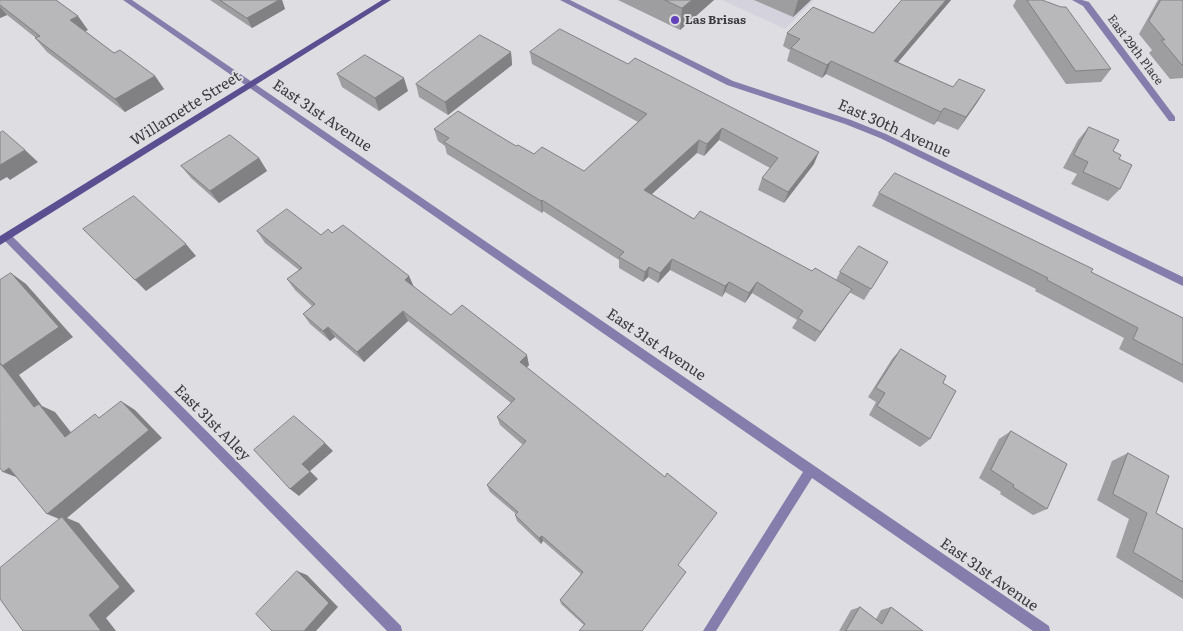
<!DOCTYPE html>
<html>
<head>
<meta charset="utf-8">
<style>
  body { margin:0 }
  canvas { display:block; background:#dedee2 }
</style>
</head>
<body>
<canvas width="1183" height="631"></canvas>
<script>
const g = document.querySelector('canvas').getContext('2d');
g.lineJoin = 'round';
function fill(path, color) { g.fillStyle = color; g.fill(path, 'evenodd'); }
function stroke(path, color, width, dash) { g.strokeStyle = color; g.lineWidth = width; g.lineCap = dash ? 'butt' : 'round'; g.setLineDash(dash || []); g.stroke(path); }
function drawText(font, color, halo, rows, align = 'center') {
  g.font = font + ' Literata,serif'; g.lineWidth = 4; g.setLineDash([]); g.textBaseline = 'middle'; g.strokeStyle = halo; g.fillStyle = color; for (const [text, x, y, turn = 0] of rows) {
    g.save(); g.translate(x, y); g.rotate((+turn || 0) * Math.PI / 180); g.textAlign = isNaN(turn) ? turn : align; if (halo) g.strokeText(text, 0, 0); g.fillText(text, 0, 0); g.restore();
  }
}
const built = new Path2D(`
  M722,0H814L785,29Z`);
const lane = new Path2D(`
  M7,233L10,234L401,626L402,631H387L4,240L2,237Z`);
const street = new Path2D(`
  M123,0H132L1049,626L1050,631H1033L812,478L716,631H703L803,472Z
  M560,0H570L733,81L851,120L886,134L1183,277V286L880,138L845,124L727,85Z
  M1072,0H1082L1089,2L1175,117V121H1169L1083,6Z`);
const secondary = new Path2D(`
  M382,0H391L0,245V236Z`);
const wall = new Path2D(`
  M0,0L88,30L85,31L114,53L155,76L164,89L125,112L47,52L35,38H36L7,15L0,18Z
  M210,0H282L285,9L252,28Z
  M618,0H714L680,30Z
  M754,0H811L793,17Z
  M902,0H951L898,62L953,87L985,90L958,130L937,121L934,125L826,74L822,78L787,61L790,50L783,46L787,33H873Z
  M1016,0H1042L1111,69L1101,82L1066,84L1013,6Z
  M1158,0H1183V78L1170,79L1149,53L1152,50L1139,34Z
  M511,52L512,65L448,115L419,97L416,84Z
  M530,52L814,164L784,203L758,190L762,178L770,168L719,140L704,156L697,153L652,194L694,219L812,271L836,280L840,272L888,262L864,300L849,292L815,342L792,328L797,320L752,293L745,303L725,292L722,297L670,270L658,283L648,277L643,282L619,268V260L543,211L542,213L447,154L445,146L438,141L434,129L516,146L534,154L584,171L638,122L532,64Z
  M337,74L408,91L379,111L342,87Z
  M1089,127L1113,151L1119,159L1120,189L1108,201L1071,184L1077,174L1063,168L1078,140Z
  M259,158L267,171L219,203L191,178L181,166Z
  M879,193L1091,272L1183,318V383L1119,349L1124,338L1035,291L1036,289L872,206Z
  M257,231L321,235L332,233L409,276L413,286L451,315L529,365L526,368L713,519L584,625L561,604L560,600L581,574L543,541L541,544L517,521L515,515L516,514L490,492L487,485L523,445L500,425L497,417L511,403L408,321L364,362L335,337L330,341L310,324L303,314L312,306L295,290L287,279L299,270L265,243Z
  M901,349L943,383L930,439L920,447L869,415L876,402L868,397L892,359Z
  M1011,431L1047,509L1033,515L1000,494L1001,492L979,478L999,439Z
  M1128,453L1156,513L1183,529V599L1116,557L1129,519L1097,500L1112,461Z
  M860,607L876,619L881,610L891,607L923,631H839L851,610Z`);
const shadedWall = new Path2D(`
  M279,0H282L285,9L252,28L247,18Z
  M692,0H714L680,30L682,8Z
  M798,0H811L793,17Z
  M946,0H951L888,74L894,61Z
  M0,7L7,15L0,18Z
  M78,16L88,30L80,33L70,20Z
  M511,52L512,65L448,115L445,102Z
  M831,61L826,74L822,78L827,65Z
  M155,76L164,89L125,112L115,99Z
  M404,78L408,91L379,111L375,98Z
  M985,90L977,103L958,130L966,117Z
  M944,108L937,121L934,125L941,112Z
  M722,128L719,140L704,156L707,144Z
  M699,140L697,153L643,202L644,190Z
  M25,150L38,162L10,180L7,177L0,181V165Z
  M819,152L814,164L784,203L788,192Z
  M259,158L267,171L219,203L210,191Z
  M542,200L543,211L542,213L541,201Z
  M186,244L196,256L146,291L135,280Z
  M672,259L670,270L658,283L660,273Z
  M649,267L648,277L643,282L645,272Z
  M11,273L26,284L73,337L19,375L42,406L55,412L81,445L65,437L34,407L1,364Z
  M409,276L414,287L405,280Z
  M729,282L725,292L722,297L725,286Z
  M757,282L752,293L745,303L749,293Z
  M852,289L845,299L815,342L821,332Z
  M403,311L408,321L364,362L357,352Z
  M328,327L335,337L330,341L323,331Z
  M527,355L529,365L522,372L520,362Z
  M121,401L135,410L162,438L67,518L79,523L135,591L106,618L116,631H101L89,615L64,521L47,514Z
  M325,443L333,451L310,471L318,479L299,496L290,489L302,464Z
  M9,468L21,479L3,472Z
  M542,536L543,541L541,544L539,538Z
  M297,571L307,575L338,607L316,631H304Z`);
const building = new Path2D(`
  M0,0H56L78,16L70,20L114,53L120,50L155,76L115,99L35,38L40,36L0,5Z
  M220,0H279L247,18Z
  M665,0H692L682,8Z
  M902,0H946L894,61L953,87L959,79L985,90L966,117L944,108L941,112L831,61L827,65L791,48L800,39L787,33L813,7L873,33Z
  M1027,0H1042L1061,7H1066L1111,69L1076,71Z
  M1161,0H1183V65H1182L1161,40H1165L1149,21Z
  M560,29L628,64L635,58L819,152L788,192L762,178L778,158L722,128L707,144L699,140L644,190L694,219L700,211L812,271L815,268L852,289L821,332L798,318L803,311L757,282L749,293L729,282L725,286L672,259L660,273L649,267L645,272L619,257L624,252L542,200L541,201L444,142L449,138L434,129L458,111L516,146L518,145L534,154L542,147L584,171L647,114L530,52Z
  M480,35L511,52L445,102L416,84Z
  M365,55L404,78L375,98L337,74Z
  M1089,127L1119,140L1113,151L1121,155L1119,159L1132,165L1120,189L1083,172L1088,162L1074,155Z
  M3,131L25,150L0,165V133Z
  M230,135L259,158L210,191L181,166Z
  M895,173L1093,269L1091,272L1183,318V365L1133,339L1138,328L1047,280L1048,278L879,193Z
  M134,196L186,244L135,280L83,229Z
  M287,209L321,235L328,229L332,233L343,225L409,276L405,280L451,315L462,305L527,355L520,362L665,477L667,473L717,513L678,565L686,572L642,631H579L585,624L560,600L583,572L542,536L539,538L515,515L518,512L487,485L526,441L497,417L515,399L403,311L357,352L328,327L323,331L303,314L315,304L287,279L302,268L257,231Z
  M859,246L888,262L871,289L840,272Z
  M11,273L59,327L2,366L0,363V280Z
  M901,349L946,376L943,383L956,391L930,439L877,406L885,393L876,388Z
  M0,364H1L34,407L39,404L65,437L95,414L99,418L121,401L149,430L47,514L9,468L3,472L0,468Z
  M294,416L325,443L302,464L310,472L290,489L254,450Z
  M1011,431L1067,464L1047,509L1013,487L1014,485L991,470Z
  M1128,453L1169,476L1156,513L1183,529V582L1133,552L1147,513L1113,494Z
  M62,517L120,587L89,615L101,631H23L0,599V568Z
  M297,571L329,603L304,631H272L256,614Z
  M860,607L882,624L891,607L923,631H846Z`);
const markers = [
  [675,20,5,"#6341b9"]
];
const farPoinames = [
  ["Las Brisas",685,20]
];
const farStreetnames = [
  ["East 29th Place",1135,50,53]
];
const streetNames = [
  ["Willamette Street",186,109,-32],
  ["East 31st Avenue",322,116,34],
  ["East 30th Avenue",894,129,24],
  ["East 31st Avenue",656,345,34],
  ["East 31st Alley",212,423,45],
  ["East 31st Avenue",989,575,35]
];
fill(built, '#d4d2dd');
fill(lane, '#857eac');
fill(street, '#857eac');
fill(secondary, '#5c4f91');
fill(wall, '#9e9ea1');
fill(shadedWall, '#818183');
fill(building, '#b8b8bb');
stroke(building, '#818183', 1);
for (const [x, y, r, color] of markers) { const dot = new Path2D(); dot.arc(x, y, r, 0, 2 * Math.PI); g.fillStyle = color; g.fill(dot); stroke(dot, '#dedee2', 2); }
drawText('bold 12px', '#3c3c3e', '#dedee2', farPoinames, 'left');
drawText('12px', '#3c3c3e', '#dedee2', farStreetnames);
drawText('15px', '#3c3c3e', '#dedee2', streetNames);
</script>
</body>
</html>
